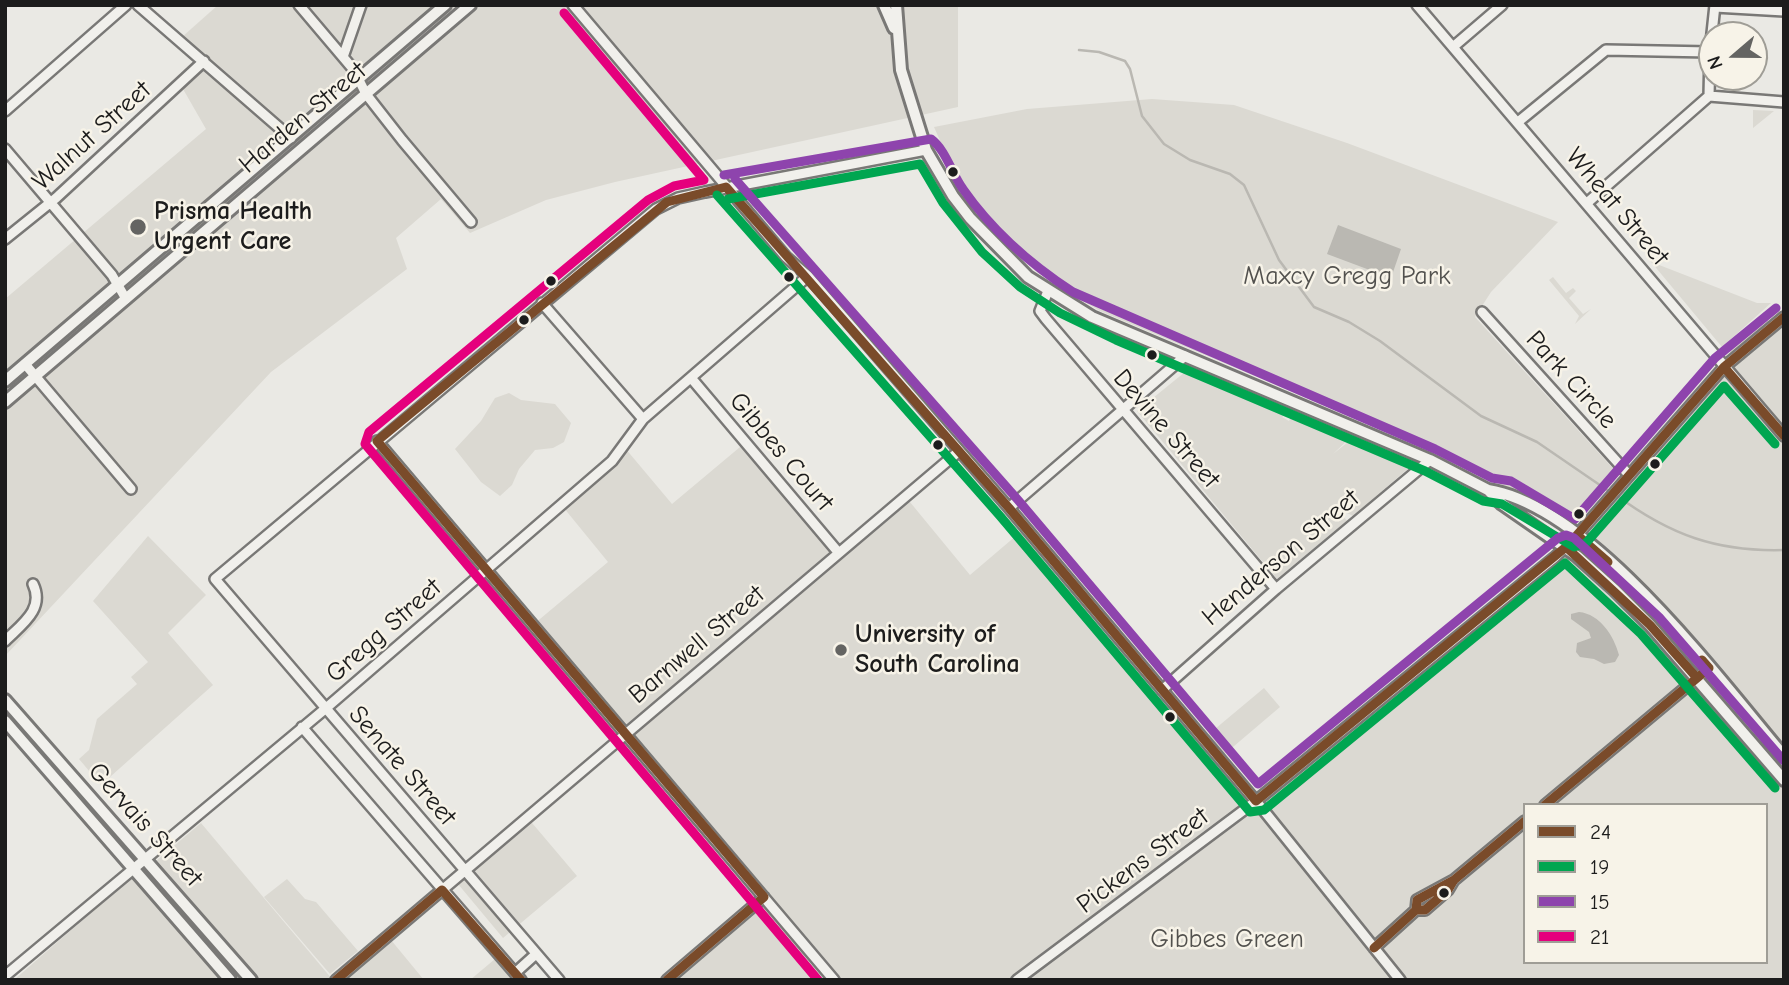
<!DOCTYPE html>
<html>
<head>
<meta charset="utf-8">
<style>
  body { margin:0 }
  #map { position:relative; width:1789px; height:985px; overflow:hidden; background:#eae9e4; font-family:"Comic Neue",sans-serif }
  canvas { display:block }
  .frame { position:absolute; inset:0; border:7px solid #1c1c1c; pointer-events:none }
  .legend { position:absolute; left:1523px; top:803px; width:245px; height:161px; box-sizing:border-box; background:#f7f3e8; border:2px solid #9f9d96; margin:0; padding:9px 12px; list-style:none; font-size:21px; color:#1c1c1c }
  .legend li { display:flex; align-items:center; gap:14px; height:35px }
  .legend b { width:35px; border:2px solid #9f9d96 }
  .north { position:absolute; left:1698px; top:21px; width:70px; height:70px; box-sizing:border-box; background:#f7f3e8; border:2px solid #9f9d96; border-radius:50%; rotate:250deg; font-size:19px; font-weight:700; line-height:28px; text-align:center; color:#1c1c1c }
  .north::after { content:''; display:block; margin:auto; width:24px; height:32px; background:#646462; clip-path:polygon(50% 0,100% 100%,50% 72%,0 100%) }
</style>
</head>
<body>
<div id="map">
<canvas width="1789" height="985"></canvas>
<div class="frame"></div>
<ul class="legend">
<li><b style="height:9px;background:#7a4b2a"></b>24</li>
<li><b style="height:9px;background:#00a651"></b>19</li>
<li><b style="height:9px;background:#8e44ad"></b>15</li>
<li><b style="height:9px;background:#e5007d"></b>21</li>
</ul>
<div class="north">N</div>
</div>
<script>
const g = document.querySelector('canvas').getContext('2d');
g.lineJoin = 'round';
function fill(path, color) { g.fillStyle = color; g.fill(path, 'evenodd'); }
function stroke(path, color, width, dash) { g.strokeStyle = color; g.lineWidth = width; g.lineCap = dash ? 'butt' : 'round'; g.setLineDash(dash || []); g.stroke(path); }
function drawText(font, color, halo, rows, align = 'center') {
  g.font = font + ' "Comic Neue",sans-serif'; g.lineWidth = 5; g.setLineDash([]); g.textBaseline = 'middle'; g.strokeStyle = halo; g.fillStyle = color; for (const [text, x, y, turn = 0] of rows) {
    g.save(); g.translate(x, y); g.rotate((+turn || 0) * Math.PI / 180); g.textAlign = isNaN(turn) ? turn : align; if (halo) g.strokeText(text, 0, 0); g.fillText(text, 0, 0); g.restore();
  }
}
const built = new Path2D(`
  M218,5H958V107L615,182L546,200L470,233L441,199L396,238L407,269L271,372L5,656V299L206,129L183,89L210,61L182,37Z
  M1152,99L1234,105L1347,143L1558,222L1491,292L1475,317L1619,475L1579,521L1570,522L1502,485L1408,440L1100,311L1059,287L994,232L962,190L934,127L1027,109Z
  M1753,110L1774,111L1753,128Z
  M1647,257L1654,263L1757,303H1771L1722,347Z
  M1553,277L1566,293L1573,288L1576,291L1569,298L1583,314L1591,309L1575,324L1579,316L1549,280Z
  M1764,312L1769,323L1739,350L1731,353L1727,350L1725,346Z
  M1784,320V980H671L765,899L534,624L608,562L559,502L625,448L672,504L746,442L838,553L905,496L970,575L1024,529L1203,739L1264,688L1280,707L1220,758L1256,802L1360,713L1417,676L1559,558L1727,367ZM1525,805H1766V962H1525Z
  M1185,372H1196L1229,386L1231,393L1235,392L1234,388L1290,411L1282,417L1289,421L1292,415L1298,414L1351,437L1333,454L1353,438L1402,458L1410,467L1353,516L1337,508L1347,521L1277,579L1137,411Z
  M509,393L521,400L555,404L571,423L564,442L553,448L535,450L519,469L512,485L500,496L481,482L455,449L481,421L495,398Z
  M148,536L206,595L168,633L213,685L101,785L79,759L89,750L97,719L137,684L131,677L148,662L93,601Z
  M527,817L577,876L503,938L453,878Z
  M201,823L332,979L331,980H237L179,913L191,902L156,861Z
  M133,877L220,980H14L71,930Z
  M287,879L305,899L316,902L358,951L330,974L264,897Z
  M391,940L424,980H344Z
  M495,959L512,980H470Z`);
const water = new Path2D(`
  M1338,225L1401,249L1391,278L1327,254Z
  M1579,612C1600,614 1614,636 1619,655L1615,662L1604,664L1594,659L1580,657L1576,652L1577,643L1591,638L1589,632L1571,619V614Z`);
const stream = new Path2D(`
  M1079,50L1099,52L1125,61L1130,69L1142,116L1164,144L1190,160L1230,174L1244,185L1279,260L1314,307L1349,322L1380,341L1481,416L1537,442L1610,492
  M1616,495C1670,535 1717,552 1784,550`);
const minor = new Path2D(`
  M138,5L291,138
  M299,5L354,70L366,94L402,140L471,222
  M573,5L786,257L808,276L1009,508L1265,812L1400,980
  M1417,5L1784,436
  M1715,7L1784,11
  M1453,47L1502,5
  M343,57L361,5
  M1709,96L1710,52L1715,5
  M1709,96L1784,102
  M5,111L126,5
  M1518,122L1606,50L1710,52
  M5,149L112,275L126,299
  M1587,203L1709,96
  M5,239L56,198L204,61
  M1048,291L1040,311L1046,319L1276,589
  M542,303L643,419
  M1482,312L1629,475
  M25,364L131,489
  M692,379L838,552
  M377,441L834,980
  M1009,508L1185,356
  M5,641C22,624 45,609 33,584
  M1162,690L1276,589L1430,460
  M302,727L521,980
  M1545,805L1709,668
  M1454,880L1448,890L1425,910H1416L1417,900L1454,880L1525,821
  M1374,948L1416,910
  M515,973L536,954
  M5,976L325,709L612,461L643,419L808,276
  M336,980L958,452
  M559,980L215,579L656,209L678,198L705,192L926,150
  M667,980L764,897
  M1017,980L1256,801L1554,558L1572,541L1724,367L1784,317`);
const major = new Path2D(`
  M884,5L894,28
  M896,5L901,70L926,150L953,196L970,218L1028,277L1092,317L1430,460L1488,490L1502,504L1577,556L1615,590L1650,625L1784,780
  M5,381L445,5
  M5,402L470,5
  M1488,490C1591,506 1718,678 1784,756
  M5,700L251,980
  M5,721L230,980`);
const bus1 = new Path2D(`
  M1724,367L1784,436
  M1608,562L1577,535L1724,367L1784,317
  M1545,805L1709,668L1702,660
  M1454,880L1448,890L1425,910H1416L1417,900Z
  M1454,880L1525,821
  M1374,948L1416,910
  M336,980L442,890L521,980
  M667,980L764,897L377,441L667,202L726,187L1009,508L1256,801L1566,547L1650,625L1697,678`);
const bus2 = new Path2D(`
  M717,195L1000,516L1250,812L1264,810L1565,563L1641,634L1775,788
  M728,199L920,164L943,203L982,252L1020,287L1060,313L1116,340L1425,471L1483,501L1502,504L1574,547L1586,543L1724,386L1775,444`);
const bus3 = new Path2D(`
  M724,175L931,139C946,150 952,174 963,189C993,232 1030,264 1073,292L1435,449L1492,478L1511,481L1575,519L1715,358L1776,308
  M735,179L1018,500L1258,784L1558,538L1566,535L1574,538L1659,617L1784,761`);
const bus4 = new Path2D(`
  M564,13L704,180L674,186L648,200L369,432L365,444L818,980`);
const markers = [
  [953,172,6,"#1c1c1c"],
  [138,227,9,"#646462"],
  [789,277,6,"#1c1c1c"],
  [551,281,6,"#1c1c1c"],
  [524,320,6,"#1c1c1c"],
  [1152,355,6,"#1c1c1c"],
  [938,445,6,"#1c1c1c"],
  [1655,464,6,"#1c1c1c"],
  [1579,514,6,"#1c1c1c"],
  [841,650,7,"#646462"],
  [1170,717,6,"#1c1c1c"],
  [1444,893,6,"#1c1c1c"]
];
const streetNames = [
  ["Harden Street",303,118,-40],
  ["Walnut Street",92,136,-42],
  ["Wheat Street",1617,207,50],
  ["Park Circle",1571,380,48],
  ["Devine Street",1166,429,49],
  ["Gibbes Court",781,452,50],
  ["Henderson Street",1281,558,-40],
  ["Gregg Street",384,631,-41],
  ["Barnwell Street",697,645,-40],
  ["Senate Street",402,766,49],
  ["Gervais Street",145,825,48],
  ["Pickens Street",1143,861,-37]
];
const poiNames = [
  ["Prisma Health",154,212],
  ["Urgent Care",154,242],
  ["University of",855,635],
  ["South Carolina",855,665]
];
const parkNames = [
  ["Maxcy Gregg Park",1347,277],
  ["Gibbes Green",1227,940]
];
fill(built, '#dbd9d2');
fill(water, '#bab8b2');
stroke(stream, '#bab8b2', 2.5);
stroke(minor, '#797876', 14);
stroke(major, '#797876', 16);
stroke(minor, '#f1f0ec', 9);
stroke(major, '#f1f0ec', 10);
stroke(bus1, '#7a4b2a', 9);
stroke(bus2, '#00a651', 9);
stroke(bus3, '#8e44ad', 9);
stroke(bus4, '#e5007d', 9);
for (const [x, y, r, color] of markers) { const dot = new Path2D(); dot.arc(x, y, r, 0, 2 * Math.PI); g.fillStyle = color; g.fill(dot); stroke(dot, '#f7f3e8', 2.5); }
drawText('26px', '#1c1c1c', '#f7f3e8', streetNames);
drawText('bold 26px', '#1c1c1c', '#f7f3e8', poiNames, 'left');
drawText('26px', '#52514e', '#f7f3e8', parkNames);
</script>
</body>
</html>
